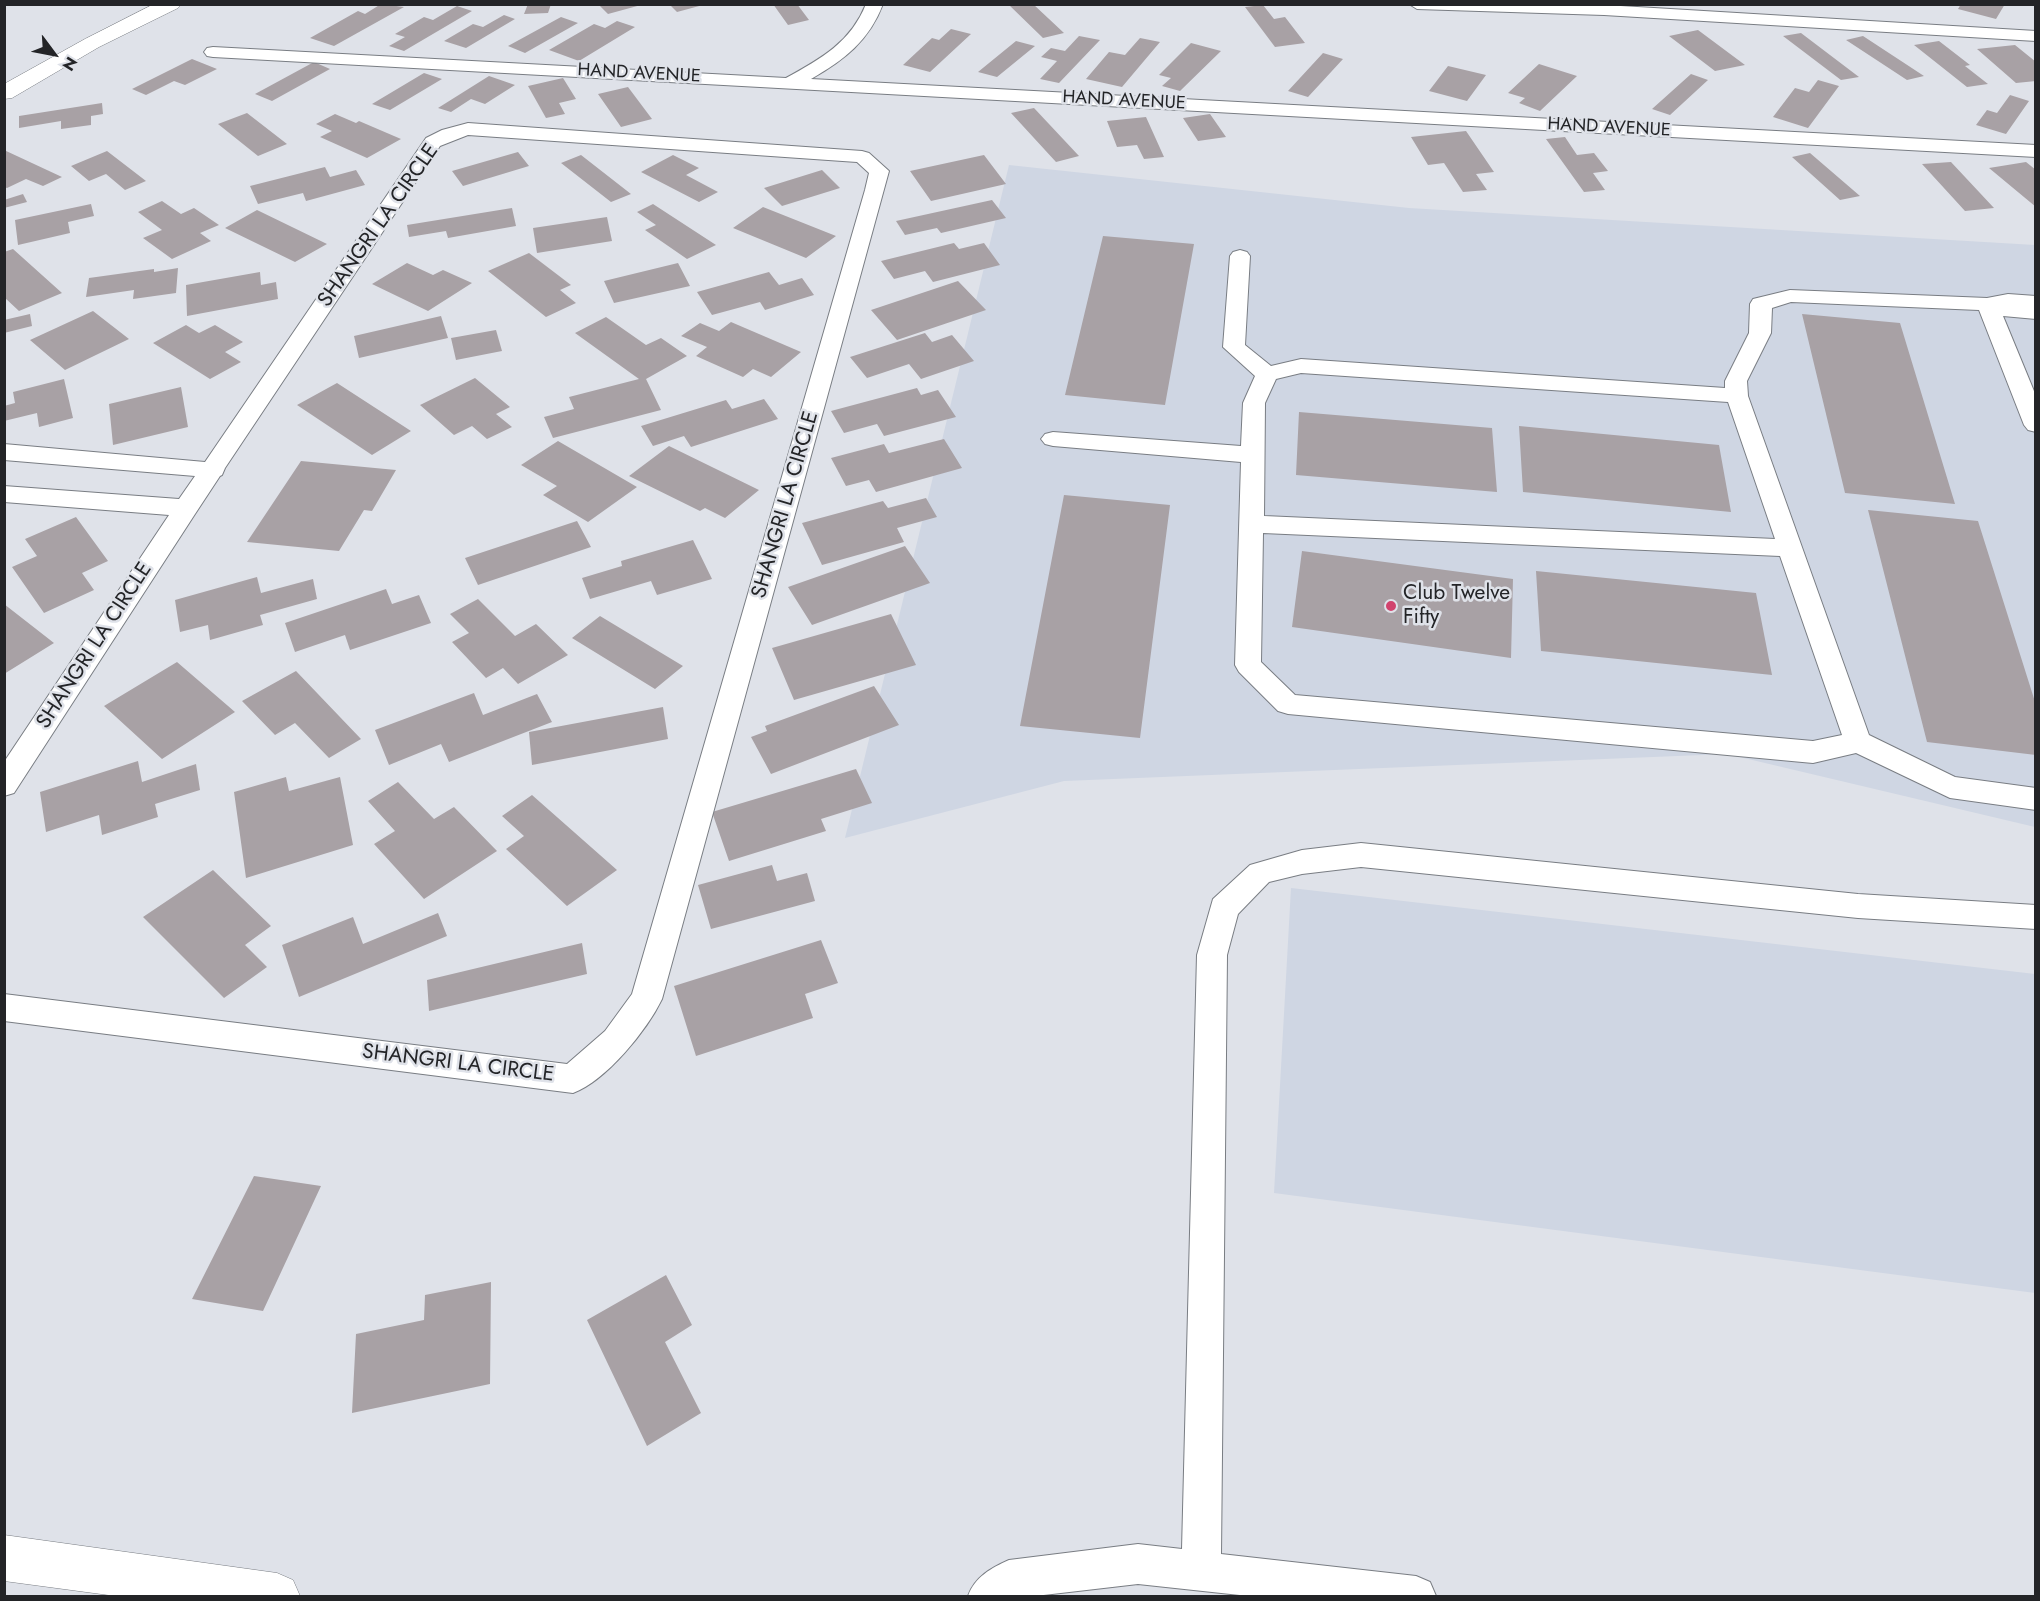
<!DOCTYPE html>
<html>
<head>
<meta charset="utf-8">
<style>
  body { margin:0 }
  #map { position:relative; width:2040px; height:1601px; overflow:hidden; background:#dfe2e9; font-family:Jost,sans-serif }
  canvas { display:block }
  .frame { position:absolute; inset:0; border:6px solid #232427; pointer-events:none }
  .north { position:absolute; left:24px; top:24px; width:60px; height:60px; -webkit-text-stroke:4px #dfe2e9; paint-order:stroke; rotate:122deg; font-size:16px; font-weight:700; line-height:24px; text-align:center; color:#232427 }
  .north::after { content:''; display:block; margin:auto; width:21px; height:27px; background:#232427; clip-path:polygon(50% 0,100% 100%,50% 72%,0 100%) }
</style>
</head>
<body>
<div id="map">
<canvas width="2040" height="1601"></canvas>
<div class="frame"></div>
<div class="north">N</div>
</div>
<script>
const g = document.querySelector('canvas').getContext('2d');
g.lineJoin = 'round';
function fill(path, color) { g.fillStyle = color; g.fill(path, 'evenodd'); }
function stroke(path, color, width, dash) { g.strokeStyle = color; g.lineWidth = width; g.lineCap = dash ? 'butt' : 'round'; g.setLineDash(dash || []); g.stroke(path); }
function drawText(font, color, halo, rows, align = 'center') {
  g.font = font + ' Jost,sans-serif'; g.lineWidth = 5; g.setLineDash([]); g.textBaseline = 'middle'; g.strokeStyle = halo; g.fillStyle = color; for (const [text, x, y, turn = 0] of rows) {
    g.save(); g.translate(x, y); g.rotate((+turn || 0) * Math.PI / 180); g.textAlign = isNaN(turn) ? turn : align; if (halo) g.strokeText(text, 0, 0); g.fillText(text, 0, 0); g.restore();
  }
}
const built = new Path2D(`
  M1009,165L1409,208L2035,245V827L1727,754L1064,781L845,838Z
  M1291,888L2035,974V1293L1274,1193Z`);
const building = new Path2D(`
  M381,4L404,7L334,46L310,38L358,11L365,14Z
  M528,4H551L548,13L524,14Z
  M598,4H641V5L608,14Z
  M669,4H703V5L677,12Z
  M773,4H797L809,20L788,25Z
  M1008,4H1033L1064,33L1043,38Z
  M1961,4H2005L1996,19L1958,9Z
  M1263,5L1274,19L1285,17L1305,43L1275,47L1245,7Z
  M457,6L472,11L404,51L389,46L405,37L395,34L424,17L433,20Z
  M504,15L515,19L466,48L444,41L473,24L483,27Z
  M561,17L578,23L525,53L508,46Z
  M617,21L635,27L579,61L549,50L594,24L605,28Z
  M951,29L971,34L930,72L903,65L932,38L939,40Z
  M1698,30L1745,65L1715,71L1669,36Z
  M1801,33L1859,77L1841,80L1783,36Z
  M1079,36L1100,40L1059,83L1040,79L1057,61L1041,57L1051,48L1065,51Z
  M1863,36L1924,76L1907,80L1846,40Z
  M1140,38L1160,42L1122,87L1086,79L1109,52L1125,55Z
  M1016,41L1035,46L997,77L978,72Z
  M1939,41L1970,65L1965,66L1988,84L1967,87L1914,45Z
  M1191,43L1221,51L1180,91L1162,86L1171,78L1159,75Z
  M2015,45L2036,62V81L2016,83L1977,49Z
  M1323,53L1343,59L1308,97L1288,91Z
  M192,59L217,69L185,85L174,81L146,95L132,89Z
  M314,62L330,69L272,101L255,94Z
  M1539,64L1577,76L1540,111L1519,103L1525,98L1508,93Z
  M1448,66L1486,75L1467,101L1429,91Z
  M424,73L442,79L390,110L372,104Z
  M1691,74L1708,80L1670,115L1652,109Z
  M489,76L515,85L485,104L471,99L451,112L438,108Z
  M563,78L576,99L559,103L565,114L546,118L528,86Z
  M1818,80L1839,86L1808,128L1773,117L1795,88L1809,92Z
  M628,87L652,119L621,127L598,94Z
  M2010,95L2029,101L2006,134L1976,125L1987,110L1997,113Z
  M102,103L103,114L91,116V125L61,129V121L19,128V116Z
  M1034,108L1079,156L1056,162L1011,113Z
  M247,113L287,144L258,156L218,124Z
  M335,114L356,123L359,121L401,139L367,158L320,137L332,131L316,124Z
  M1210,114L1226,137L1198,141L1183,118Z
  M1146,117L1164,157L1144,159L1137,145L1117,147L1107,121Z
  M1466,131L1494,172L1476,174L1487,190L1463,192L1444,163L1428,165L1411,137Z
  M1565,137L1577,155L1594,153L1608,171L1593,173L1605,190L1584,192L1546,139Z
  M4,150L62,177L43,186L26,179L7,188L4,187Z
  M107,151L146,181L125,190L106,174L89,181L71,166Z
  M518,152L529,166L463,186L452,171Z
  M1810,153L1860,196L1840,200L1792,157Z
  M581,155L631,194L611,202L561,163Z
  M673,155L699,168L686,175L718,192L699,202L641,172Z
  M984,155L1006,184L931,201L910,171Z
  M1951,162L1994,208L1965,211L1922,164Z
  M2026,162L2036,170V207L1989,168Z
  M325,167L330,177L356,170L365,185L306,201L303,193L258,204L250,186Z
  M822,170L840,188L782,206L764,188Z
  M23,194L27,202L4,208V200Z
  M992,200L1006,218L941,233L937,228L905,235L896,221Z
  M162,201L181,214L194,208L219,225L200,233L211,241L172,259L143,238L162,230L138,212Z
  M91,204L94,216L68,222L70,233L18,245L15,220Z
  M653,204L716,245L687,259L645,230L656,225L637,212Z
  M763,207L836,236L806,258L733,228Z
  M512,208L516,226L448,238L446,231L409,237L407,225Z
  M257,210L327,244L295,262L225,228Z
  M607,217L612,241L537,253L533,228Z
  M1103,236L1194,244L1165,405L1065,395Z
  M954,243L959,249L984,243L1000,265L933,282L925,271L894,279L881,261Z
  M13,249L62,293L19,311L4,297V252Z
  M529,253L571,285L560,290L576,303L546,317L488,271Z
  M407,263L433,275L443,270L472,283L428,311L372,284Z
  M678,263L690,286L614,303L604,281Z
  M178,268L176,293L133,299L134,290L86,297L89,278L154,269V272Z
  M260,272L261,285L276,282L278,299L187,316L186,285Z
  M769,272L779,285L802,278L814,295L765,310L760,302L712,315L697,292Z
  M958,281L986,310L897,340L871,310Z
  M93,311L129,339L65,370L30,340Z
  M30,314L32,326L4,333V320Z
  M1802,314L1900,323L1955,504L1845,493Z
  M441,316L448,338L359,358L354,336Z
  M606,317L646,345L661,338L687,356L646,379L661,410L553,438L544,417L574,409L569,397L639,379L575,333Z
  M731,322L801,352L771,377L753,369L743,377L696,356L707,347L681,336L700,323L719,331Z
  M186,325L199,333L215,325L243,342L225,352L241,362L210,379L153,343Z
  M496,330L502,351L456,360L451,338Z
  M925,333L932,342L952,335L974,361L921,379L909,364L867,378L850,357Z
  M475,378L510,407L496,414L512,427L487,439L472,426L454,435L420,405Z
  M64,379L73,418L39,427L37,413L4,421V406L15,403L13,392Z
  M337,383L411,431L372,455L297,405Z
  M181,387L188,427L113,445L109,404Z
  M917,388L921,395L938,390L956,417L884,436L877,424L844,433L831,411Z
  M764,399L778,419L691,447L684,436L653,446L641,426L726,400L732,409Z
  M1299,412L1492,428L1497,492L1296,475Z
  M1519,426L1719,445L1731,512L1523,492Z
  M944,439L962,468L876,492L869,480L846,486L831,458L884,444L889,453Z
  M558,441L637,487L588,522L543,495L557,486L521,465Z
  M669,446L759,490L725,518L705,508L700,511L629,476Z
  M301,461L396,470L372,511L364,510L339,551L247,542Z
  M1064,495L1170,505L1140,738L1020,726Z
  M926,498L937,517L897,528L904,542L822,565L802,523L883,501L888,508Z
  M1868,510L1978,521L2036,705V755L1927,742Z
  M76,517L108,561L82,573L94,590L44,613L12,567L37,556L25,539Z
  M577,521L591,547L478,585L465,558Z
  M693,540L712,579L657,595L651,581L590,599L582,578L622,566L621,561Z
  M905,546L930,583L812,625L788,587Z
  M1302,551L1513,579L1511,658L1292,627Z
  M1536,571L1756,593L1772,675L1541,651Z
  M257,577L261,593L313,579L317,599L260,615L263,625L210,640L208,625L180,632L175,600Z
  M386,589L392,604L419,595L431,623L350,650L345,635L295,652L285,623Z
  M478,599L515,636L536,624L568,655L518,684L503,668L486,678L452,642L469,633L450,614Z
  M4,604L54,643L4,674Z
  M891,614L916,665L794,700L772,648Z
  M600,616L683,666L655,689L572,638Z
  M177,662L235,712L162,759L104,706Z
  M296,671L361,739L329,758L295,723L275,735L242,701Z
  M874,686L899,725L771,774L751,737L767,731L765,726Z
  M474,693L483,715L537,694L552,722L449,762L441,744L389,765L375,730Z
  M663,707L668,739L532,765L529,732Z
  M138,761L142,782L196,764L200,790L155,804L158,817L102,835L99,815L46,832L40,792Z
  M856,769L872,803L821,819L826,831L729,861L712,812Z
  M286,777L289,791L340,777L353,845L246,878L234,792Z
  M398,782L434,819L454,807L497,851L424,899L374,844L395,831L368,801Z
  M532,795L617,870L567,906L506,849L524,836L502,816Z
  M772,865L777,881L807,873L815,901L711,929L698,885Z
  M213,870L271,926L245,945L267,967L224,998L143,917Z
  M438,913L447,936L299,997L282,945L353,917L363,944Z
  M821,940L838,983L805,994L813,1018L696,1056L674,986Z
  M582,943L587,974L429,1011L427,980Z
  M254,1176L321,1186L263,1311L192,1299Z
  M666,1275L692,1325L665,1342L701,1413L647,1446L587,1320Z
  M491,1282L490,1384L352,1413L356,1334L424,1320L425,1295Z`);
const service = new Path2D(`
  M866,4H883C869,41 844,60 811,79L2036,145V157L213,57L207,56L204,52L207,48L213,47L786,78C821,59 851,42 866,4Z
  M1409,4L1604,5L2036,31V41L1604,15L1417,9Z
  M468,123L862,151L869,153L889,171L662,999C647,1030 606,1081 573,1093L4,1021V994L567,1064L605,1031L632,994L865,190L869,173L857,162L468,135L440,146L225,468L222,475L220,476L195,514L14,793L4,796V762L169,515L4,502V486L179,499L195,476L4,460V444L205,462L426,138L442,130Z
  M1240,250L1247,252L1250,256L1245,345L1271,366L1301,359L1725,388V381L1749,333L1750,304L1753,299L1790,290L1987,298L2008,294L2036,296V319L2003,316L2036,396V432L2028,430L2024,425L1979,310L1791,302L1772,308L1771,333L1747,381L1748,396L1869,735L1955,777L2036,788V810L1950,798L1856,753L1813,763L1288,714L1278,711L1239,672L1235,665L1241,462L1053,446L1045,444L1041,439L1045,434L1053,432L1241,446L1243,403L1255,376L1223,347L1230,256L1233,252ZM1301,373L1728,402L1775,539L1264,516L1265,403L1276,379ZM1263,533L1780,556L1842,735L1813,741L1295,695L1261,662Z
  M1361,843L1858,894L2036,905V929L1858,918L1361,867L1302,874L1269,882L1238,914L1227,955L1221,1554L1416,1576L1430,1582L1436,1596H1249L1138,1584L1035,1596H968C975,1577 991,1568 1009,1560L1138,1544L1182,1549L1197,955L1213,899L1250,865L1302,850Z`);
const minor = new Path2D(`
  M4,1535L277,1573L293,1580L300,1596H116L4,1581Z`);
const tertiary = new Path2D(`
  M154,4H181L178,8L99,47L12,98L4,99V84L85,39Z`);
const markers = [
  [1391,606,6,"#d1436d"]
];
const farStreetnames = [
  ["HAND AVENUE",639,74,3],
  ["HAND AVENUE",1124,101,3],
  ["HAND AVENUE",1609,128,3]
];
const streetNames = [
  ["SHANGRI LA CIRCLE",379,226,-55],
  ["SHANGRI LA CIRCLE",786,505,-74],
  ["SHANGRI LA CIRCLE",95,646,-57],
  ["SHANGRI LA CIRCLE",458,1064,7]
];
const poiNames = [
  ["Club Twelve",1403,594],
  ["Fifty",1403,618]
];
fill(built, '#cfd6e3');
fill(building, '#a8a1a5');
stroke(service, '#797d83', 2);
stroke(minor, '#797d83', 1);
stroke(tertiary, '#797d83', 1);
fill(service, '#fff');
fill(minor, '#fff');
fill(tertiary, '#fff');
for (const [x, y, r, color] of markers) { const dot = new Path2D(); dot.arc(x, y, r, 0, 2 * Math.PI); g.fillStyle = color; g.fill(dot); stroke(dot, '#dfe2e9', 2); }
drawText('18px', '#232427', '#dfe2e9', farStreetnames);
drawText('21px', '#232427', '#dfe2e9', streetNames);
drawText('21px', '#232427', '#dfe2e9', poiNames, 'left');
</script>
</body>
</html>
